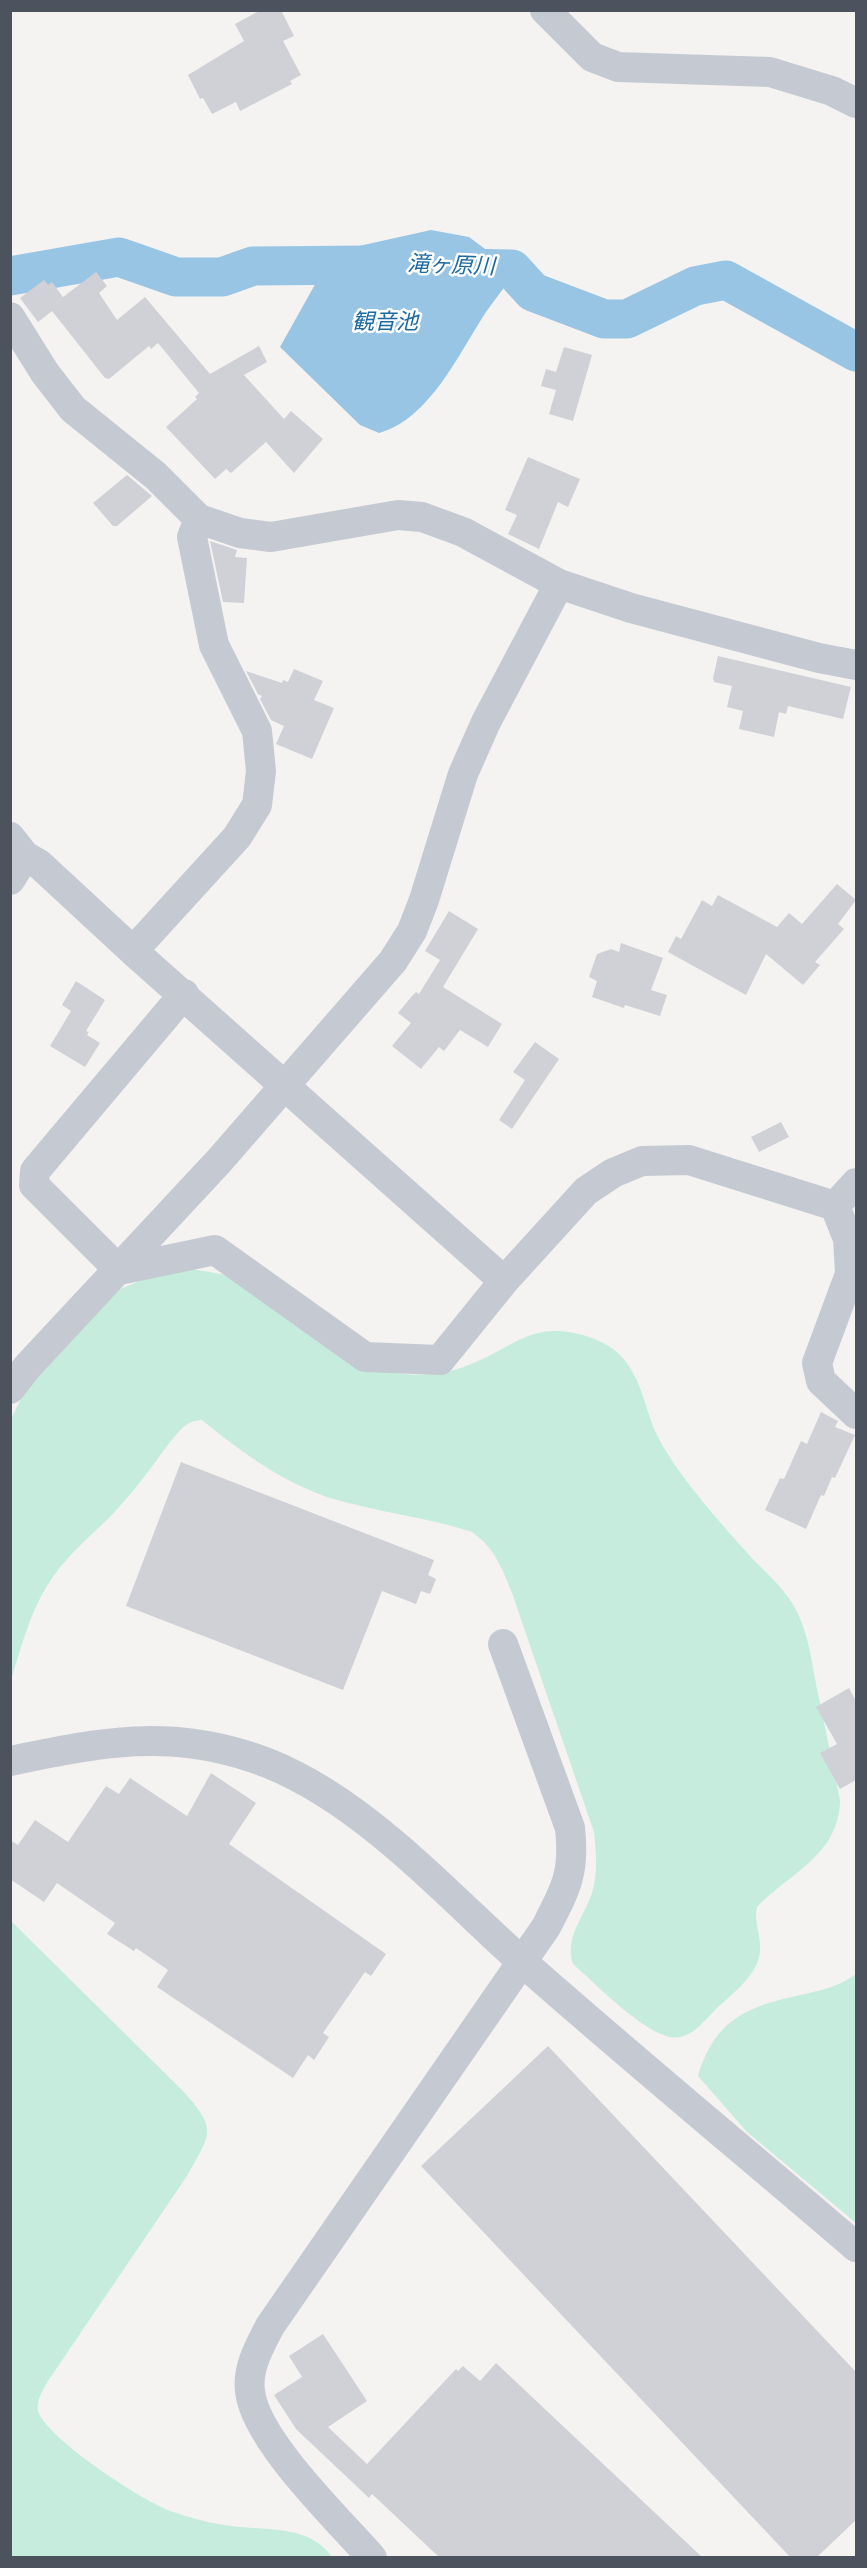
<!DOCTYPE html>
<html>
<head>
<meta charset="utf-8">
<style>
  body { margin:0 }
  #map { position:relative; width:867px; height:2568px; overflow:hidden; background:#f4f3f2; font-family:Overpass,sans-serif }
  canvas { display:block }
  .frame { position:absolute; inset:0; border:12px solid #4c525e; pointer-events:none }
</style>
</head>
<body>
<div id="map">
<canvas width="867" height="2568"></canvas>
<div class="frame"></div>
</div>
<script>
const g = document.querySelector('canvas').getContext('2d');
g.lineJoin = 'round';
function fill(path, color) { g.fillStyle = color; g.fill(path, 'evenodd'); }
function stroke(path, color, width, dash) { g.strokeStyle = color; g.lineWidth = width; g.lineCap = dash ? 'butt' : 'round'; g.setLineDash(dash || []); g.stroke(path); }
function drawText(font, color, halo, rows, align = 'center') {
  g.font = font + ' Overpass,"Noto Sans JP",sans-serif'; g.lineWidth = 5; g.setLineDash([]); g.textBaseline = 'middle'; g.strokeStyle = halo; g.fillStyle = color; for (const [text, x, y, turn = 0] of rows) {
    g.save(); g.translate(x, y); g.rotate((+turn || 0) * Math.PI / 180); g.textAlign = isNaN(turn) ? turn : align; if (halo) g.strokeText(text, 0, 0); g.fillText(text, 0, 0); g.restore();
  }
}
const green = new Path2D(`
  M186,1268L227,1275L373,1368C411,1378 442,1378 478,1361C506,1349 526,1330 558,1331C579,1332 605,1340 620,1355C643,1379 644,1409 658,1437C663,1447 670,1458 677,1468C699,1499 724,1527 749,1555C766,1573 788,1591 798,1614C809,1637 812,1664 817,1689C825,1726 832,1763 840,1800C839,1855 791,1872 757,1907C753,1925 765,1942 758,1961C751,1980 731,1995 716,2009C706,2019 695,2034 680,2037C653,2044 594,1982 573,1964C564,1938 584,1917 592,1893C598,1872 596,1853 594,1832L512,1593C502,1568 494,1547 472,1532C426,1517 376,1512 330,1498C282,1482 241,1452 202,1420C185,1420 177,1434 167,1446C149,1471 130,1496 109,1518C87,1539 63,1559 47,1586C29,1615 21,1648 11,1680V1419L32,1377L118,1290L151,1276Z
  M10,1920L183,2091C218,2130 211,2133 187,2176L48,2381C43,2390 36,2400 38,2411C46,2438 145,2503 173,2512C194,2519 217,2525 240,2527C273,2530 311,2527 332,2557H11Z
  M856,1974V2223L747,2132L698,2076C716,2017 749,2006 805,1994C825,1989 840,1986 856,1974Z`);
const water = new Path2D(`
  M431,230L469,237L512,269L514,274C505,287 495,299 486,312C459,353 430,419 379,433L360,425L280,347L322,272L314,256Z`);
const river = new Path2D(`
  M459,268L512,269L533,292L604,319H627L695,286L726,280L856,352
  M10,276L119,257L176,277H222L253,266L370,265`);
const building = new Path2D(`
  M261,10H281L294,36L283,41L301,75L290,81L292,84L240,111L236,102L212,114L203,98L200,99L188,75L244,41L235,24Z
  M96,272L107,286L99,293L117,320L145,297L210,374L259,346L267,362L244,375L284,419L291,411L323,439L294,473L266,442L231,473L226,469L215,479L166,427L197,399L195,397L199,393L158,343L151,349L149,346L109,379L105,378L52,311L38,322L20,298L44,280L48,285L52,282L63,297Z
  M564,347L592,355L573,421L549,414L556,390L541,386L546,369L556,372Z
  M528,457L580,479L568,507L558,502L539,549L508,534L517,515L505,510Z
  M127,475L152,496L117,526H113L93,503Z
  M210,541L237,550L235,557L247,558L244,603L223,602Z
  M718,656L851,687L843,719L788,706L786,714L779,712L774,737L739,729L743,711L727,707L732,686L714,682L713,678Z
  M294,669L323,681L314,700L334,708L312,759L276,744L284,726L271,720L260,699L262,696L258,694L246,671L282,683L283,680L288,682Z
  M837,884L856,900L838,924L844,929L815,962L820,965L803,985L766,954L746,995L668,952L676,936L681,939L702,900L712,906L718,895L777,927L789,913L802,924Z
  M449,911L478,929L443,987L502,1024L488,1047L460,1030L444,1051L439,1047L421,1069L392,1046L411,1023L398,1013L412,996L416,992L419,994L440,960L425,951Z
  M621,943L663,958L651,990L667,995L660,1016L625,1005L624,1008L592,997L597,981L589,977L597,954L611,949L619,952Z
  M76,981L105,1000L86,1031L89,1032L87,1035L100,1043L85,1067L50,1046L71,1011L62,1005Z
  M535,1042L559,1059L512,1129L499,1120L525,1080L513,1072Z
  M781,1122L789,1137L759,1152L751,1137Z
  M821,1412L838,1421L835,1427L855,1435L835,1478L832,1477L824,1496L821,1495L806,1529L765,1510L780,1478L784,1479L801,1441L807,1444Z
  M181,1462L434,1560L428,1575L436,1579L430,1594L421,1591L416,1604L382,1591L343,1690L126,1606Z
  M849,1688L856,1701V1780L840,1789L820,1753L837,1744L816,1707Z
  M211,1773L256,1803L229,1844L386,1954L371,1976L365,1972L323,2033L329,2037L314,2060L308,2055L293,2078L157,1987L168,1970L136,1948L134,1951L107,1934L115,1923L57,1883L44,1902L10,1879V1840L18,1845L35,1820L68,1842L106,1786L119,1794L130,1778L187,1816Z
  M548,2046L856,2372V2520L816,2558H791L421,2166Z
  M323,2334L367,2401L328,2427L367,2464L456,2369L458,2371L463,2366L480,2381L496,2363L703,2558H440L372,2494L369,2498L296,2429L274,2395L302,2377L289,2356Z`);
const minor = new Path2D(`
  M545,10L592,57L618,67L770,72L832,91L856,103
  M10,317L45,373L73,409L156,476L199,519L240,533L271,537L398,515L422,517L463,532L559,584L631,608L819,658L856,665
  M199,519L192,537L214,645L257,731L261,771L257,805L237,837L133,951L504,1281L586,1191L613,1173L642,1161L689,1160L835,1206L848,1239L850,1274L817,1363L821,1381L856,1414
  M10,837L25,856L39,864L133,951
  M10,880L25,856
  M184,994L35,1171L34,1185L119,1270L215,1250L365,1357L440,1360L504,1281
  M835,1206L856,1183
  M10,1389L28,1366L219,1161L393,961L412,931L424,900L463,774L486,722L559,584
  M10,1761C98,1743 166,1728 254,1758C355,1792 441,1889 519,1959C630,2057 744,2151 856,2247
  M372,2558C338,2519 255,2440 250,2391C247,2367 260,2346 270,2326L546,1927C566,1888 575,1873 570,1828L503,1644`);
const waterNames = [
  ["滝ヶ原川",451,268,2],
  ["観音池",385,325]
];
fill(green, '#c6ecdd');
fill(water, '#98c5e4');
stroke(river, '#98c5e4', 39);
fill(building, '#d0d1d6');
stroke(minor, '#c5cad2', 30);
drawText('italic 22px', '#1b6aa1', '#fff', waterNames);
</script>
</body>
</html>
